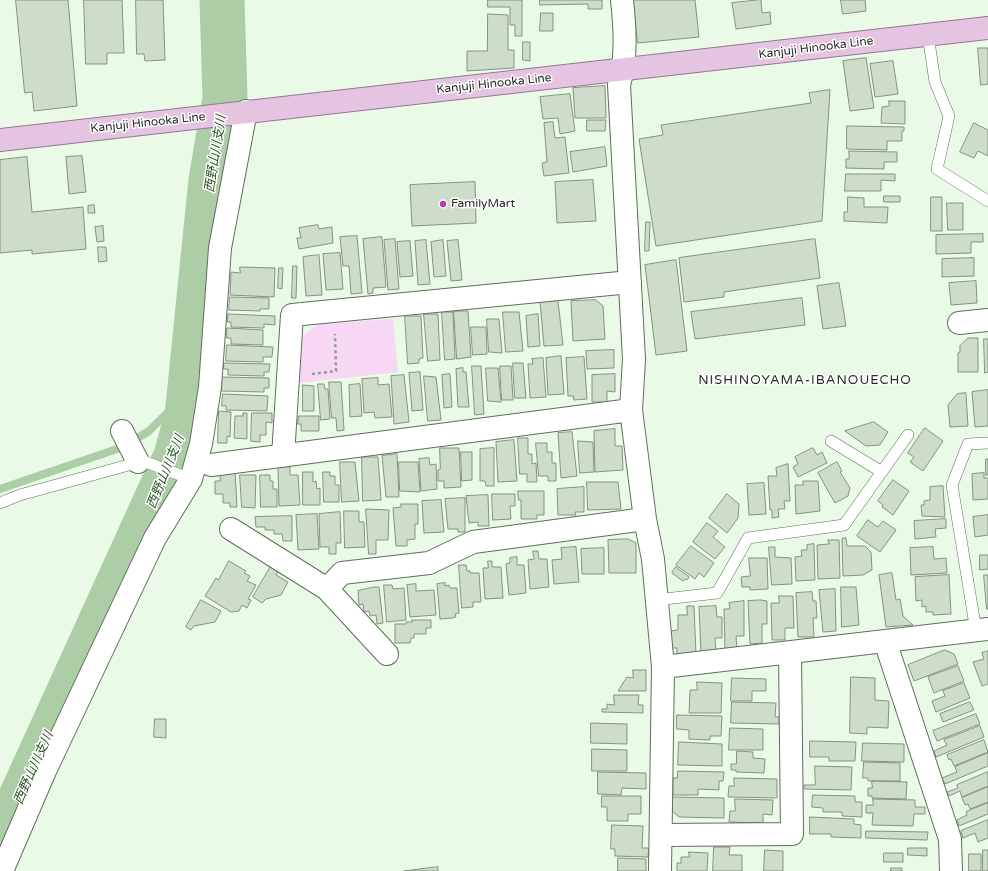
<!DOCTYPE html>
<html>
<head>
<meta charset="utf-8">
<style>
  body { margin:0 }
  canvas { display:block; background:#e9fae6 }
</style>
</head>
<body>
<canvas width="988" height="871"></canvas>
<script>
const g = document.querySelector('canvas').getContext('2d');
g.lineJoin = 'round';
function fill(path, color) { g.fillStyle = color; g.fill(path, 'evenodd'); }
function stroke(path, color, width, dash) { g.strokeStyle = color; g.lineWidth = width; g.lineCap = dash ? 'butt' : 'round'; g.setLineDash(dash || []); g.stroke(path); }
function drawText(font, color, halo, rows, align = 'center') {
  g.font = font + ' "Varela Round","Noto Sans JP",sans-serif'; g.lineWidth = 3; g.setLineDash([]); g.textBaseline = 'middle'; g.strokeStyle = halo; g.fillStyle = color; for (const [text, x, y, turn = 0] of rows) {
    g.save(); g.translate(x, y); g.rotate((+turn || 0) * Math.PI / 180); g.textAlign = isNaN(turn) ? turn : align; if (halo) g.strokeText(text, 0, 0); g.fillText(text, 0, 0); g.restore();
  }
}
const green = new Path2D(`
  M393,319L398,372L299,383L301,337L318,324Z`);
const stream = new Path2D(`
  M0,489L123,447L149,431L168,412L192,375`);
const river = new Path2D(`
  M0,843L176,456L187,416L211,180L225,98L222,0`);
const building = new Path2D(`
  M16,0H68L77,106L34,111L32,92L25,93Z
  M84,0H122L124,53H107V64H86Z
  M136,0H163L165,60L145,61L144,54H137Z
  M488,0H522V36H515V25H510V7H488Z
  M540,0H602V9H588V4L540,5Z
  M633,0H695L699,37L638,43Z
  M761,0L762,13L770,12L771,24L736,29L732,3Z
  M841,0H865L866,11L843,14Z
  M541,13H553V31H540Z
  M488,14L508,15V50H514V68L467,71V51H487Z
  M523,42H530V61L523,60Z
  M978,48H988V84L981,85Z
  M866,58L874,108L850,111L843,61Z
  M893,61L898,94L875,97L870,64Z
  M605,86L606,118H575L573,88Z
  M830,90L822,221L656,246L639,139L663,135L661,125L811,103L809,93Z
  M570,94L575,131L560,134L558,118L543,119L540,97Z
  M889,101H905V124L881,123L882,107L889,106Z
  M587,120H606L605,131H587Z
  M553,122L555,138L565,137L569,173L544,176L542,163L547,162L544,123Z
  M974,123L988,130V156L978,151L974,158L960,152Z
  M847,126L904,127V131H902V141H887V150L847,149Z
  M605,147L607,166L573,172L570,152Z
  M849,151L897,152V162H884V169L846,168V159H849Z
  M82,156L86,192L69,194L66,157Z
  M27,157L32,212L83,207L86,249L32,254V250L0,253V160Z
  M846,174H895V181L881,180V191H845Z
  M593,180L596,221L557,223L555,182Z
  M475,182L476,223L412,226L410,185Z
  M884,196H900V202H884Z
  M848,197L864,198V207H888L887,223L844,221V212H847Z
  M931,197H942V231H931Z
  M947,203H963V230H948Z
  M94,205L95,213H88V206Z
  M646,222H650L649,251H645Z
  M318,225L319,229L332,227L333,243L299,249L297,238H301L299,228Z
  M103,226L104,241L97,242L95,227Z
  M983,234V242H971V253L936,254V235Z
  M357,236L362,293L351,294L349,266H343L340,237Z
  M382,237L386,287L373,288V293L368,294L363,239Z
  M395,239L399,289L388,290L384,240Z
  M815,239L820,278L724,292V297L684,302L679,258Z
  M426,240L430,284L418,285L415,241Z
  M443,240L446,276L434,277L431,242Z
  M458,240L462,280L451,281L447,241Z
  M410,241L413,276L400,277L397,242Z
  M98,247H106L107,261L99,262Z
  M340,253L343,289L326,290L323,254Z
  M319,255L322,295L306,296L303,257Z
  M974,258V276L942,277V259Z
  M676,260L687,351L656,355L645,265Z
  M293,266H297L296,298H292Z
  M240,267L275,268L274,297L230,295L231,272L240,273Z
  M279,268H283L282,289L278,288Z
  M976,281L977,303L951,305L949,283Z
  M839,283L846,326L823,329L817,286Z
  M230,297L269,298V309H260V311L229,310Z
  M802,298L805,325L695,339L691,312Z
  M596,300L603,306L605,339L573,341L571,301Z
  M558,301L563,345L544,346L540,302Z
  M454,311H468L471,357L457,359Z
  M442,312H453L455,359L445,360Z
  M503,312H519L523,351L506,352Z
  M228,314L275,316V325L264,324V328L231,327V322H228Z
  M424,314H438L440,360L428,361Z
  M538,314L540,346L528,347L526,316Z
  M405,316H421L423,358L419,359V363L408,364Z
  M487,319H499L502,353L489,352Z
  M471,327H486L487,354L473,355Z
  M227,328L263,330V345L231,344V338H227Z
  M968,338H978V372H958V353L960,352V346Z
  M984,339H988V372L985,373Z
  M227,345L273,347L272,357H263V362L226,361Z
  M614,350V368L587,369L586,351Z
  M561,356L564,394L548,395L546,358Z
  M584,357L587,399L574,400L573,396H568L566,358Z
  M543,358L546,397L530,398L528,364H533L532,359Z
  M224,363L270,364L269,372H264V376L228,375V369H224Z
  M513,363H523L526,398H515Z
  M472,366H481L484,414L475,415Z
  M500,366H511L513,400H502Z
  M463,368V372H466L469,407H458L456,369Z
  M486,368H498L501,402L488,401Z
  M420,372L423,410L412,411L409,373Z
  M450,374L452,407L444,408L442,375Z
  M615,374V392L607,391V402H592V375Z
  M404,375L409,422L394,424L391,376Z
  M424,376L436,377L441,420L428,421Z
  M222,377L269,378V388H264V392L222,391Z
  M378,378V385L389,384L392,417L375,418L374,412L364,413L362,379Z
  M329,382H341L344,430L337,431L336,418H332Z
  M318,384H324L325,389H328L330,419L321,420Z
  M360,384L362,416L350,417L349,385Z
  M303,385L314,386V411H303Z
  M988,390V426L975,427L972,392Z
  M966,393L968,426L950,427L948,405L957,394Z
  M223,394L268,396L267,411L226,410V406H222Z
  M219,411L231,412L230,437L227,436V443H218Z
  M243,413H247V439L234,438L235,416H243Z
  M252,413H272V423L266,422V435H260V442L251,441Z
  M299,416H319V431H301V424H298Z
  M874,422L888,432L880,445L866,446L845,431Z
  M925,428L943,441L923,471L910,462L914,457L908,453Z
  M615,429V446H622L623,470L595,472L594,431Z
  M572,432L577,476L561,478L558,433Z
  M518,438H528V454H532V464L536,463L537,482H527V474H520Z
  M514,440L517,481L498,482L496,442Z
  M578,441L593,442L594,472L580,473Z
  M536,443H547V452H552V463H556V481H548V476H539Z
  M440,448H459L461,487L444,488V481H438V470L440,469Z
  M494,448V486H486L485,481H480V449Z
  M813,448L817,455L822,452L827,463L798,477L793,467L798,464L795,457Z
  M461,452H472V480L462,481Z
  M397,454L399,497H386L382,456Z
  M362,457H378L381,500L363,501Z
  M429,458L430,465L436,464L437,489L421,491L419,459Z
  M986,459H988V475H986Z
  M340,462H355L359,501L342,502Z
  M399,462H418L420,492L400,491Z
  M837,462L842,471L840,472L850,488L848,496L835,503L818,473Z
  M788,464L790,501H784L785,509H778L779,517L772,518V510H770L768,476H777L776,468Z
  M290,467V475H298L300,505L279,506L278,468Z
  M220,470H235L237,507H230V503H223V494H215V481H220Z
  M303,472H313V482L316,481L317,489L320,488V505H303Z
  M323,472H330V476H335V485H339V502H324Z
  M984,473V478H988V499L973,500L972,474Z
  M240,475H256L255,508L242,507Z
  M260,475H270V481H273V489H277V507H261Z
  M893,480L909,491L893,515L882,507L883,505L878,501Z
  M803,481H818L820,511L796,514L795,485H803Z
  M587,482H618L621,509L588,510Z
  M764,483L766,514L749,515L747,484Z
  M943,486L945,517L922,516L921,505H924V501L930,500V487Z
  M584,487V512H575L576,515H558L557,489Z
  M518,491H544V515H537V519H521V500H519Z
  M492,494H515V506H510L511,519L493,520Z
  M727,494L739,504L738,518L727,533L709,518Z
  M488,495L489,526H478V522L469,523L466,496Z
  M465,498V532H458V529H448L445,499Z
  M441,500L444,532L424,533L422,501Z
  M401,504H418V524H415V539L407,540V546H396L393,508L401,507Z
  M366,509L389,510L388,540H376V554H369Z
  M344,511H359V522H364L365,547L345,548Z
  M340,512L341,543H336V554H329V547H320L319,514Z
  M317,514L319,549L298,550L296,515Z
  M988,515V535L975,537L973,517Z
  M292,516V541H283L282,534H274V530H265V527H256L255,517Z
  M946,519V528L935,529L936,537L915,539L914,521Z
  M868,520L878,527L883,521L896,530L880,552L857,536Z
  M707,523L718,531L713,537L725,547L715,559L693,542Z
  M846,538L847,546H865L871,552L872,570L863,575L843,576L842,539Z
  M628,539L636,543V573H609L608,540Z
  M828,540H839L840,578L818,579L817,545L829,544Z
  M814,544L815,580L796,581L795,557L802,556L801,550H807V545Z
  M691,546L714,563L704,577L699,573L695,579L676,565Z
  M576,547L579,582L554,584L552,560L562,559L561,548Z
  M769,547H775V557L791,558L792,584L772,585Z
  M933,547L934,559L946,558L947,573L911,575L910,548Z
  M604,548V574H582L581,549Z
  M533,551H538L539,559H547L549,587L530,589L528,560L534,559Z
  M980,555H988V569L980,570Z
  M517,557V565H524L526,593L509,595L506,564L510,563V558Z
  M749,558H767L768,589L750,590V587H742L741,577L750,576Z
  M229,561L246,571L244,573L250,576L247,581L256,585L248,599L251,600L247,608L242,605L239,611L231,612L205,596L216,578L218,580Z
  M488,561H492V567H501L503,598L485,599L483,568H488Z
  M459,565H466L467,571H470V573H479L481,602H473V607L462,608Z
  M271,566L279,570L276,575L288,582L281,595L266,599L262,603L253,597Z
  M676,567L689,577L687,580L685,579L683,581L672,573Z
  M892,573L896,600L900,599L903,616L913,625L886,627L879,575Z
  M949,575L951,614L933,615V612H926V606L922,607V600L916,601L915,577Z
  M984,575H988V609H987Z
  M445,583V586L449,585L450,588H457L459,613L455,614L456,617L452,618L440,619L437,584Z
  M416,584V591L434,590L436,615L410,617L407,585Z
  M384,585H392L393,589L404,588L406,620L387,622Z
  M374,587H379L383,623L377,624L376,615L370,616L369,611L364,612L363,604L359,605L358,591Z
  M841,587H856L859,625L842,627Z
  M835,589L836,631L823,632L819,590Z
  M812,592L813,601H816L817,618H813L814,637H798L796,593Z
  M779,596H793L794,628H785V640H772L771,603H779Z
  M201,600L221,611L215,622L194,626L191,630L186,627Z
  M761,600L767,601V624H762V643L750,644L748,601Z
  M744,601V636H736L737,649L725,650L724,609H730L729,603Z
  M687,606H694L696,655H677V648H671L670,631L678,630V615H687Z
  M716,606L717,617H722V638H715L716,653H701L699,607Z
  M412,620H431V628H426V634H414V638H411L410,643H395V624H406V622H412Z
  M945,650L954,654L958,664L914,681L908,665Z
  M988,651V684L982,686L973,662L984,659L982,653Z
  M958,666L964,681L934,693L928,677Z
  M633,670H646V691H618L627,677L633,678Z
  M851,677L875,678V700L889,701L888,728L867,727V734L850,733Z
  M732,678L766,679V691H752V701H731Z
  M697,682L722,683L721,713H689L690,690H697Z
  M964,683L970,698L936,712L932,701L945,696L943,691Z
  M614,695H639L638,705H643V713L602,712V709H607V704L614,705Z
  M732,702L776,703L775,717H779V724L731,723Z
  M970,702L974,710L943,722L940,714Z
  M976,714L980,724L937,741L933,731Z
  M677,715L722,716L721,736H710V740L689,739V730L677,729Z
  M155,719H166V738L154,737Z
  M591,723L627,724V744L591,743Z
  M980,726L984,737L936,757L934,751L947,745L944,740Z
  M730,728L763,729V750H729Z
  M984,740L988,752L954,766L951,759L949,760L947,755Z
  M810,741L856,742L855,761H829V757H810Z
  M679,742L722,744V766L678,765Z
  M863,743L904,744V762L862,761Z
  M592,749L627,750V771H592Z
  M737,751L753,752V758L765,759L764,773L736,772V770H731V764H736Z
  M988,753V766L945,784L942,778L957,772L955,767Z
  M864,762L900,763V781H868V778H863Z
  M815,766L852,767L851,790L804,789V785H815Z
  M678,771L724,772L723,781H719V790L698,789V795H673V778H677Z
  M598,772L646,773V789L622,788L621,795L598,794Z
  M988,772V786L962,797L960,791L949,796L947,792L958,788L957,785Z
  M734,778L777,779V798L728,797L729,786H734Z
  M872,781L907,782L906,799L872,798V796H868V788H872Z
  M988,787V802L970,809L968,804L965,805L962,798Z
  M813,795L855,796V802H862V817L842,816V812H823V808L812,807Z
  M602,796H641V814H628V821H607V807H602Z
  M672,797L724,798V818L679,817L671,810Z
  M735,799L773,800L772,815L763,814V823L729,822L730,811H735Z
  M873,799L915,800V807H925V814H914L913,826L872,825L873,813H866V805H873Z
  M988,803V814L959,826L957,820L967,815L966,812Z
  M810,817L854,819V824L861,825V838L831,837V834H810Z
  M988,820V838L978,842L975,833L963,838L961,831Z
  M612,825L643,826L642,848H649L648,857L615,856V849H611Z
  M866,831L928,832L927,840L866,838Z
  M714,847H730L729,855H742V871H713Z
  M908,848H927V856L908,855Z
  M765,850L783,851V871H764Z
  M983,850H988V871H983Z
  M689,852L708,853L707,871H677V863H681V857H689Z
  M884,853H903V862H884Z
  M969,854H981V871H969Z
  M618,858L646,859V871H618Z
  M438,867V871H404Z
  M891,868H902V871H891Z`);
const path = new Path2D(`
  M312,374L336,371L335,334`);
const lane = new Path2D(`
  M928,35L935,82L949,116L937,169L988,201
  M831,441L882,472
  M0,503L20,495L143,461L191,479
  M656,600L717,593L748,538L844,525L908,435
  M976,631L952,485L968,444L988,443`);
const street = new Path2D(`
  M622,0C625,28 627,58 619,85L634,359L631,410L645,519L653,559L663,667L660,871
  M959,323L988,320
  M122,431L138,462
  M283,456L292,315L630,282
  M211,465L631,410
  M231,529L327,589
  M885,641L950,839L951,871
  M387,654L327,589L342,573L429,563L473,542L645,519
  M663,667L988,629
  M661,835L792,834L790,653
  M2,871L45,771L155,538L191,479L201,444L210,387L220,248L246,111`);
const primary = new Path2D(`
  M0,140L988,28`);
const markers = [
  [443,204,4,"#ae45a8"]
];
const streetNames = [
  ["Kanjuji Hinooka Line",816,48,-7],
  ["Kanjuji Hinooka Line",494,84,-6],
  ["Kanjuji Hinooka Line",148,123,-6]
];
const poiNames = [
  ["FamilyMart",451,204]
];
const waterNames = [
  ["西野山川支川",216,154,-81],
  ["西野山川支川",166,472,-68],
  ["西野山川支川",34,768,-66]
];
const neighbourhoodNames = [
  ["NISHINOYAMA-IBANOUECHO",805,381]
];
fill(green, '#f7d7f4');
stroke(stream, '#accda6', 8);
stroke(river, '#accda6', 45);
fill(building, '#cdddc9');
stroke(building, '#839380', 1);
stroke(lane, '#606e5d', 12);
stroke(street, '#606e5d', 24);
stroke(primary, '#977594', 24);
stroke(path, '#919d8e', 2.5, [3, 3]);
stroke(lane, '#fff', 11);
stroke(street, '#fff', 22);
stroke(primary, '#e5c4e2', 22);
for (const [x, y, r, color] of markers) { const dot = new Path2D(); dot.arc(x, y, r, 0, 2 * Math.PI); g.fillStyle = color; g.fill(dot); stroke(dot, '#fff', 1.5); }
drawText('12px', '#262c25', '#fff', streetNames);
drawText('12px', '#262c25', '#fff', poiNames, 'left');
drawText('italic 13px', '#295421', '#fff', waterNames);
g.letterSpacing = '1px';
drawText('13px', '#262c25', '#fff', neighbourhoodNames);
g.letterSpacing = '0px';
</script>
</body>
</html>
